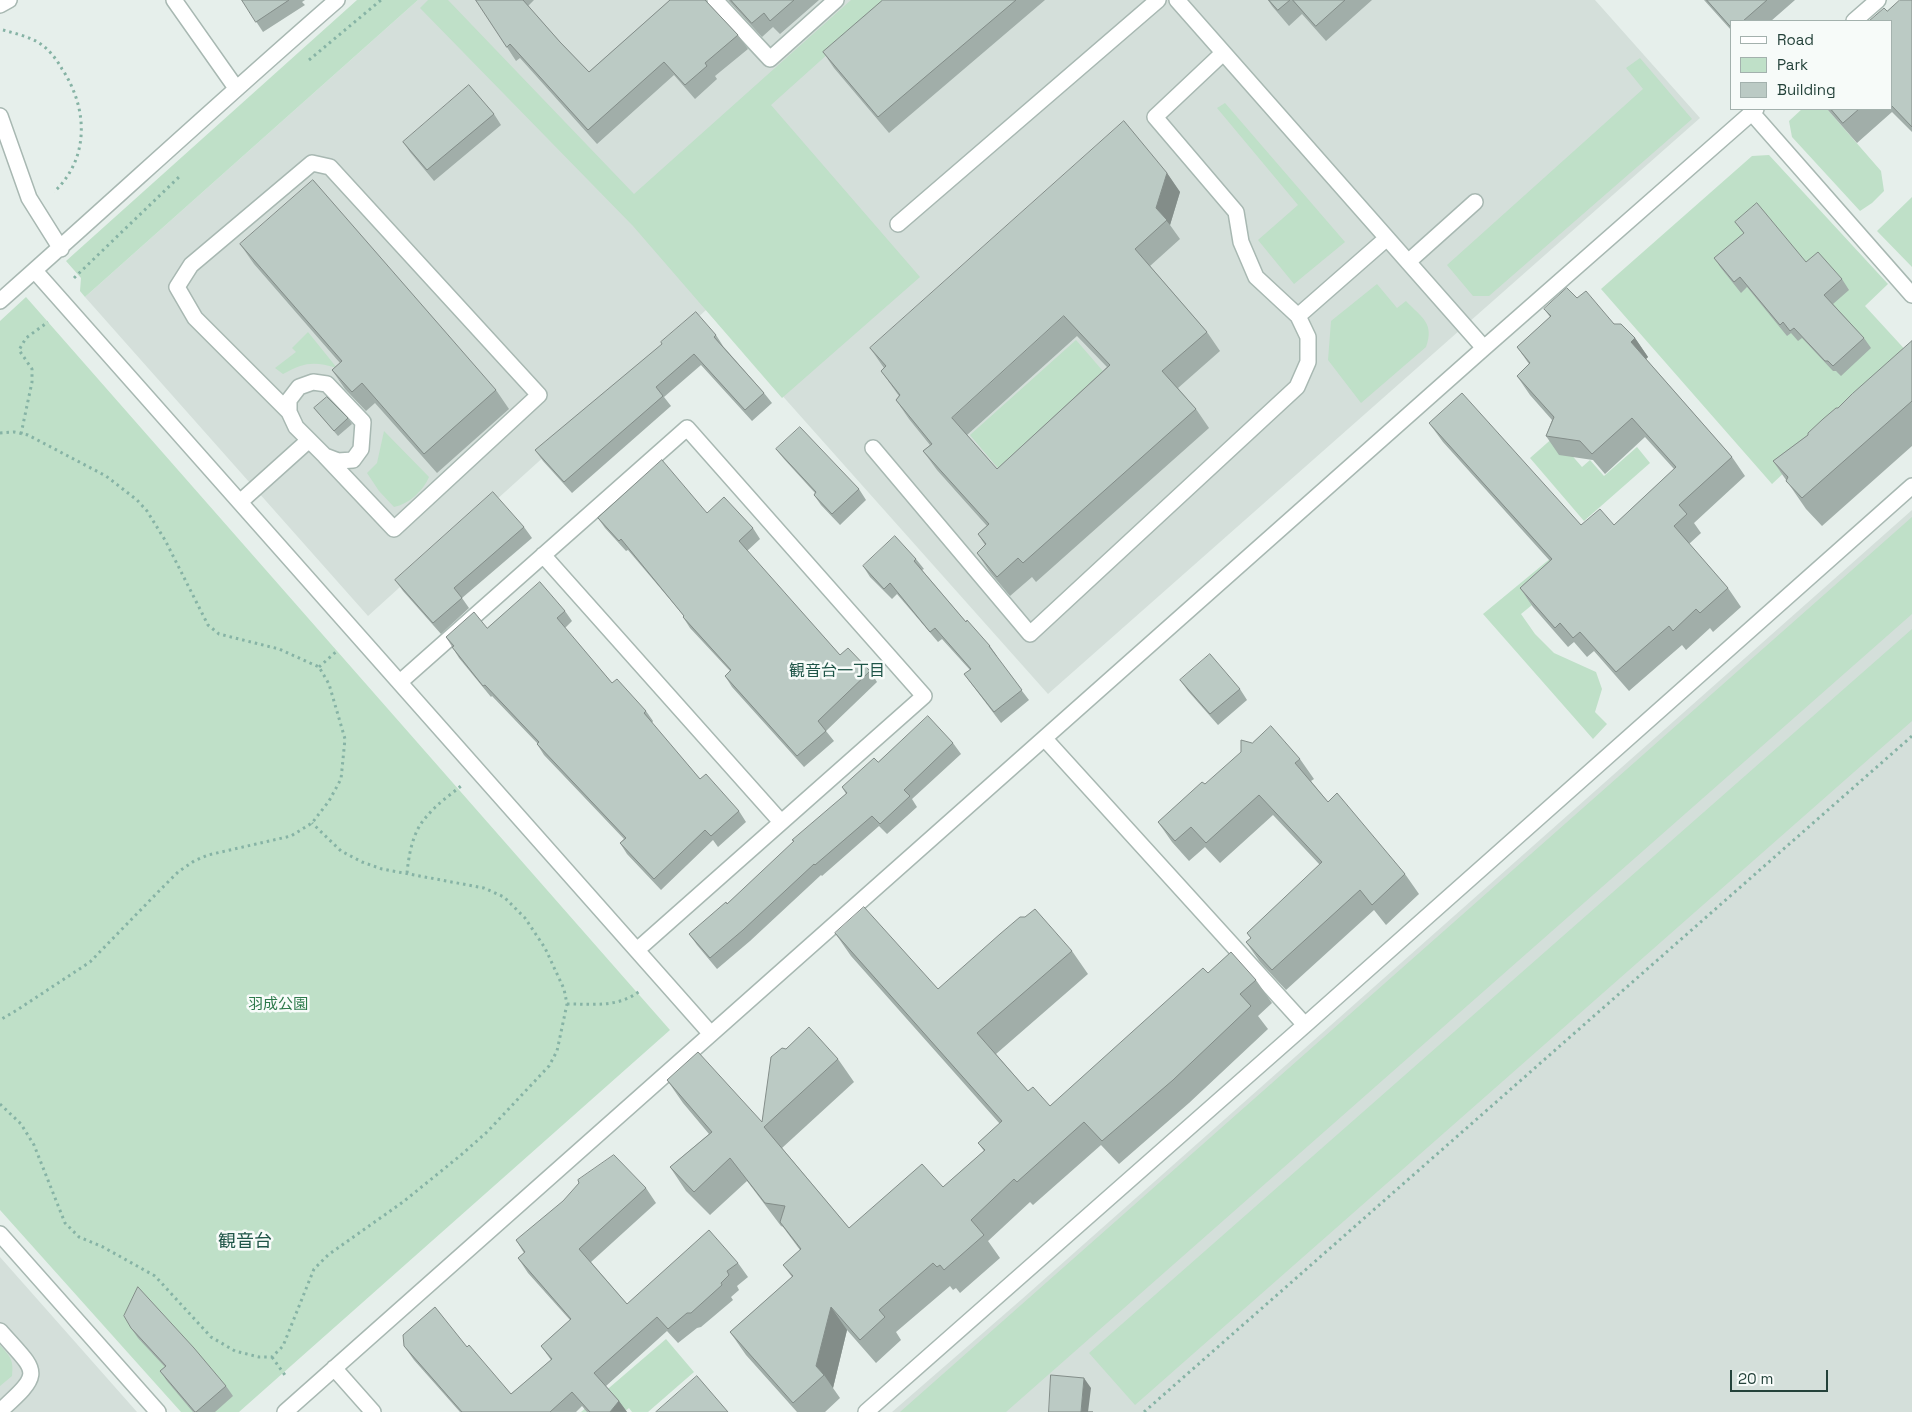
<!DOCTYPE html>
<html>
<head>
<meta charset="utf-8">
<style>
  body { margin:0 }
  #map { position:relative; width:1912px; height:1412px; overflow:hidden; background:#e6efeb; font-family:"Space Grotesk",sans-serif }
  canvas { display:block }
  .legend { position:absolute; left:1730px; top:20px; width:162px; height:90px; box-sizing:border-box; background:#f7fbf9; border:1px solid #a3b1ad; margin:0; padding:6px 9px; list-style:none; font-size:15px; color:#24423a }
  .legend li { display:flex; align-items:center; gap:10px; height:25px }
  .legend b { width:25px; border:1px solid #a3b1ad }
  .scale { position:absolute; left:1730px; top:1370px; width:98px; height:22px; box-sizing:border-box; border:2px solid #24423a; border-top:0; padding-left:6px; font-size:15px; line-height:18px; white-space:nowrap; color:#24423a; -webkit-text-stroke:4px #f7fbf9; paint-order:stroke }
</style>
</head>
<body>
<div id="map">
<canvas width="1912" height="1412"></canvas>
<ul class="legend">
<li><b style="height:6px;background:#fff"></b>Road</li>
<li><b style="height:14px;background:#bfe0c8"></b>Park</li>
<li><b style="height:14px;background:#bbcac4"></b>Building</li>
</ul>
<div class="scale">20 m</div>
</div>
<script>
const g = document.querySelector('canvas').getContext('2d');
g.lineJoin = 'round';
function fill(path, color) { g.fillStyle = color; g.fill(path, 'evenodd'); }
function stroke(path, color, width, dash) { g.strokeStyle = color; g.lineWidth = width; g.lineCap = dash ? 'butt' : 'round'; g.setLineDash(dash || []); g.stroke(path); }
function drawText(font, color, halo, rows, align = 'center') {
  g.font = font + ' "Space Grotesk","Noto Sans JP",sans-serif'; g.lineWidth = 5; g.setLineDash([]); g.textBaseline = 'middle'; g.strokeStyle = halo; g.fillStyle = color; for (const [text, x, y, turn = 0] of rows) {
    g.save(); g.translate(x, y); g.rotate((+turn || 0) * Math.PI / 180); g.textAlign = isNaN(turn) ? turn : align; if (halo) g.strokeText(text, 0, 0); g.fillText(text, 0, 0); g.restore();
  }
}
const built = new Path2D(`
  M418,0H1595L1700,118L1048,694L706,310L368,616L85,297Z
  M1912,510V1412H892L1022,1299Z
  M0,1257L137,1412H0Z`);
const green = new Path2D(`
  M357,0H418L85,297L80,291L81,278L66,261Z
  M428,0H448L634,194L851,0H888L771,105L920,277L782,398L633,226L420,8Z
  M1640,58L1692,119L1489,296H1473L1447,265L1643,89L1626,68Z
  M1225,103L1345,242L1294,284L1258,240L1298,205L1217,108Z
  M1802,109H1827L1881,171L1884,191L1872,203L1860,211L1792,137L1789,121Z
  M1769,155L1888,284L1865,306L1910,355L1772,484L1601,289L1752,156Z
  M1912,197V267L1877,231Z
  M1377,284L1397,308L1406,301C1421,317 1435,323 1426,347L1361,403L1328,360L1331,321Z
  M26,297L670,1030L239,1412H181L0,1210V321Z
  M308,332L337,368C314,361 304,362 283,374L275,368L296,352L292,348Z
  M1076,340L1115,385L1008,480L970,435Z
  M384,431L429,477C423,491 409,504 394,507L379,491L367,473L377,463Z
  M1555,436L1582,467L1590,460L1604,476L1637,447L1650,463L1584,521L1530,458Z
  M1912,517V614L1006,1412H900Z
  M1557,553L1575,570L1521,614L1535,634L1554,653L1596,672L1602,689L1595,712L1607,724L1593,739L1483,614Z
  M1912,629V721L1135,1405L1089,1353Z
  M666,1339L694,1372L648,1412H632L629,1408L624,1412H581Z
  M0,1345C10,1357 14,1359 12,1376L0,1386Z`);
const path = new Path2D(`
  M3,30C14,33 26,36 36,41C47,47 56,58 62,69C88,108 90,158 54,192
  M309,60L381,0
  M74,278L180,176
  M0,433L14,432L28,435L106,476L137,500L147,511L165,540L208,625L219,634L279,649L319,667L329,684L345,739L341,779L329,801L312,823L291,836L208,855L194,861L178,872L159,891L90,962L17,1010L0,1020
  M21,434L32,382V369L19,350L26,338L48,322
  M319,667L338,650
  M407,873C409,853 413,830 428,815C437,804 450,795 461,786
  M567,1004C594,1004 619,1008 641,990
  M0,1104L21,1124L34,1145L65,1223L79,1237L103,1247L155,1276L211,1337L235,1351L259,1357H272L283,1346L314,1269L328,1255L403,1202L461,1155L487,1132L549,1066L557,1051L567,1004L564,989L545,948L525,918L504,897L484,888L382,869L362,862L341,851L312,823
  M272,1357L287,1378
  M1144,1412L1912,736`);
const minor = new Path2D(`
  M174,0L236,88
  M715,0L770,59L836,0
  M1177,0L1484,348
  M0,5L9,0
  M1854,21L1878,0
  M1752,113L1912,295
  M0,116L29,198L61,249
  M898,224L1158,0
  M1408,262L1475,202
  M35,271L711,1034
  M0,301C113,201 223,99 337,0
  M1298,316L1387,238
  M313,382L327,384L363,422L361,449L353,460L338,461L325,456L296,427L289,412V400L299,387Z
  M289,412L195,318L177,287L191,265L312,163L330,167L539,395L394,529L325,456
  M873,448L1030,634L1297,387L1308,362V337L1298,316L1256,277L1241,242L1236,212L1155,117L1223,53
  M240,502L309,440
  M543,555L781,822
  M400,682L687,428L924,696L637,950
  M1045,739L1305,1025
  M0,1234L158,1412
  M0,1331C37,1373 45,1371 0,1411
  M334,1368L373,1412
  M285,1412L1484,348L1756,109
  M866,1412L1305,1025L1912,486`);
const wall = new Path2D(`
  M242,0H305L302,2L305,5L263,32Z
  M476,0H534L528,6L560,42L589,72L670,0H706L707,2L738,35L748,49L715,76L717,79L695,99L674,75L597,144L520,58L516,61Z
  M728,0H819L780,34L773,27L762,37Z
  M883,0H1045L889,133L834,68L823,52Z
  M1268,0H1372L1326,41L1302,14L1289,26L1272,6Z
  M1704,0H1795L1771,21H1731V30Z
  M1912,0V132L1892,112L1857,143L1827,109H1891V21L1887,11Z
  M494,114L501,125L434,181L410,152L403,142Z
  M1167,173L1180,192L1170,225L1180,239L1150,266L1207,332L1220,351L1178,388L1196,409L1209,428L1036,582L1032,577L1010,596L990,572L977,553L985,545L978,534L987,526L937,470L923,451L930,445L909,419L896,400L899,396L881,371L884,368L870,348ZM1077,336L1107,367L997,469L967,435Z
  M1735,222L1806,262L1842,279L1849,290L1833,304L1864,338L1871,348L1841,376L1836,371H1833L1802,338L1798,341L1791,333L1787,336L1747,287L1741,293L1721,268L1714,258L1744,234Z
  M240,244L496,390L509,409L437,473L375,403L366,411L345,389L332,370L340,363L254,264Z
  M1577,298L1635,338L1648,357L1646,359L1732,457L1745,476L1694,523L1701,533L1689,544L1728,588L1741,607L1713,632L1710,628L1686,650L1682,645L1629,691L1594,651L1587,657L1574,642L1568,647L1533,607L1520,588L1550,561L1443,442L1429,423L1581,525H1614L1674,469L1645,437L1605,474L1593,460L1559,455L1546,436L1552,420L1530,395L1517,376L1529,364L1517,347L1550,317L1544,309Z
  M716,335L723,346L764,393L772,403L752,421L701,365L664,397L671,406L572,493L543,461L535,450Z
  M1912,341V446L1822,526L1806,509L1773,461L1808,435Z
  M314,408L348,418L352,424L338,436Z
  M776,449L859,489L866,500L840,525L821,505L814,495L815,493L784,459Z
  M707,513L753,528L760,539L747,551L840,655L870,671L877,682L826,731L834,741L804,767L732,687L725,676L730,671L690,628L683,617L684,616L628,550L626,551L605,528L598,518Z
  M524,527L532,538L462,598L469,608L441,634L403,591L395,580Z
  M916,559L924,569L922,570L966,622L990,646L997,656L996,657L1029,700L1001,723L964,674L970,670L942,639L938,642L897,594L892,599L870,577L863,566Z
  M565,611L572,621L565,628L612,683L646,711L653,721L652,723L700,779L739,811L746,822L718,847L713,840L661,890L627,854L620,843L624,839L544,755L537,744V743L492,696L491,697L459,658L446,637Z
  M1180,680L1240,689L1247,700L1218,725L1188,691Z
  M953,743L961,754L912,799L917,807L887,834L879,826L822,876L821,875L750,941L717,969L697,945L689,934L727,904L846,794L842,787L878,762Z
  M1300,759L1314,779L1311,781L1328,802L1405,874L1419,894L1386,925L1374,910L1286,990L1260,962L1246,942L1251,938L1247,933L1320,865L1273,815L1220,863L1205,847L1189,861L1172,842L1158,822L1205,784Z
  M835,933L938,989L1072,951L1088,974L996,1054L1028,1091L1050,1106L1208,973L1256,980L1272,1003L1258,1016L1268,1029L1189,1103L1119,1164L1101,1145L1033,1205L1030,1202L988,1241L1000,1258L960,1293L956,1288L953,1290L950,1286L896,1332L901,1340L876,1363L847,1330L833,1388L840,1398L825,1412H797L746,1355L730,1332L792,1277L783,1265L800,1250L783,1227L781,1226L747,1181L710,1215L686,1191L670,1167L709,1134L683,1103L667,1080L762,1122L838,1059L854,1082L782,1148L849,1228L943,1187L984,1151L978,1143L1000,1124L851,956Z
  M646,1188L656,1203L591,1262L627,1304L738,1263L748,1277L737,1286L739,1290L731,1297L733,1300L701,1327L697,1328L678,1343L667,1331L606,1386L619,1401L627,1412H587L582,1406L576,1412H460L414,1360L404,1346L467,1347L511,1394L551,1360L541,1346L570,1320L528,1273L518,1258L524,1253L516,1240Z
  M131,1328L226,1386L233,1396L215,1412H193L167,1381L160,1371L165,1367L138,1338Z`);
const shadedWall = new Path2D(`
  M1167,173L1180,192L1170,225L1156,208Z
  M1635,338L1648,357L1644,361L1631,342Z
  M831,1307L847,1330L833,1388L824,1375L816,1366Z
  M1084,1378L1091,1388L1088,1412H1081Z
  M619,1401L627,1412H610Z`);
const building = new Path2D(`
  M242,0H289L256,22Z
  M476,0H523L560,42L589,72L670,0H705L738,35L705,63L707,66L685,85L664,62L588,130L510,44L507,47Z
  M731,0H794L770,21L764,13L752,23Z
  M883,0H1016L878,117L823,52Z
  M1269,0H1290L1278,10Z
  M1293,0H1345L1316,26Z
  M1707,0H1767L1743,21H1731V27Z
  M1900,0H1912V127L1891,105V21H1869L1884,8L1887,11Z
  M469,85L494,114L427,170L403,142Z
  M1831,109H1859L1843,123Z
  M1124,121L1167,173L1156,208L1167,220L1135,249L1207,332L1162,371L1196,409L1023,563L1018,558L997,577L977,553L986,544L978,534L989,524L923,451L932,444L896,400L900,395L881,371L886,366L870,348ZM1064,316L1110,365L997,469L952,418Z
  M313,180L496,390L424,454L362,383L352,392L332,370L342,361L240,244Z
  M1757,203L1806,262L1818,252L1842,279L1824,295L1864,338L1833,366L1828,361H1825L1794,328L1790,331L1783,322L1780,325L1740,277L1734,282L1714,258L1744,233L1735,222Z
  M1567,288L1577,298L1586,291L1614,324H1621L1635,338L1631,342L1732,457L1679,505L1687,514L1674,526L1728,588L1700,613L1696,609L1673,631L1669,626L1616,672L1580,632L1573,638L1560,623L1555,628L1520,588L1552,559L1429,423L1462,393L1581,525L1600,509L1614,525L1676,467L1632,418L1592,454L1580,441L1546,436L1554,417L1517,376L1530,363L1517,347L1551,316L1544,309Z
  M696,312L716,335L714,337L764,393L745,410L694,354L656,387L663,396L564,482L535,450L662,344L661,342Z
  M1912,341V401L1802,498L1786,481L1788,477L1773,461L1808,435V433L1823,419L1836,408H1838L1852,394Z
  M327,397L348,418L334,431L314,408Z
  M800,427L859,489L832,514L814,495L816,492L776,449Z
  M662,460L707,513L724,497L753,528L739,541L840,655L848,648L870,671L818,721L826,731L797,756L725,676L731,670L683,617L684,616L621,539L619,541L598,518Z
  M493,492L524,527L454,588L462,598L433,623L395,580Z
  M895,536L916,559L914,561L966,622L967,620L990,646H989L1022,690L994,712L964,674L971,669L935,628L930,632L890,583L884,589L863,566Z
  M540,582L565,611L557,618L612,683L617,679L646,711L644,713L700,779L706,774L739,811L711,836L705,830L654,879L620,843L626,838L537,744L539,742L485,685L483,686L452,647L454,646L446,637L474,612L487,628Z
  M1210,654L1240,689L1210,714L1180,680Z
  M928,716L953,743L904,790L910,796L880,824L872,816L815,865L814,864L743,930L710,958L689,934L726,902L727,904L794,841L792,840L847,793L842,787L874,758L878,762Z
  M1271,726L1300,759L1295,763L1328,802L1337,793L1405,874L1372,905L1360,890L1272,970L1246,942L1251,938L1247,933L1322,862L1259,795L1206,843L1191,827L1175,841L1158,822L1202,782L1205,784L1241,752V740L1252,743Z
  M864,907L938,989L1000,934L1020,917H1025L1035,909L1072,951L977,1033L1028,1091L1033,1087L1050,1106L1203,968L1208,973L1231,952L1256,980L1240,994L1251,1006L1173,1080L1102,1141L1084,1122L1017,1182L1014,1179L971,1220L984,1235L944,1270L940,1265L937,1267L933,1263L879,1310L885,1317L860,1340L831,1307L816,1366L824,1375L793,1403L730,1332L793,1276L783,1265L801,1249L780,1222L785,1206L765,1203L730,1158L694,1192L670,1167L712,1132L667,1080L698,1052L762,1122L771,1057L782,1048L786,1049L809,1027L838,1059L764,1127L849,1228L922,1164L943,1187L985,1150L978,1143L1002,1121L835,933Z
  M614,1155L646,1188L579,1249L627,1304L709,1230L738,1263L727,1271L729,1275L721,1283L722,1285L691,1313H687L668,1329L657,1317L594,1373L619,1401L610,1412H590L572,1392L550,1412H462L404,1346L403,1335L435,1307L467,1347L469,1345L511,1394L552,1359L541,1346L571,1319L518,1258L525,1252L516,1240L563,1201L579,1183L578,1180Z
  M138,1287L194,1348L226,1386L196,1412H195L160,1371L166,1366L131,1328L124,1316Z
  M1051,1375L1084,1378L1081,1412H1093H1049Z
  M697,1376L728,1412H656Z`);
const parkNames = [
  ["羽成公園",278,1005]
];
const neighbourhoodNames = [
  ["観音台一丁目",837,672]
];
const quarterNames = [
  ["観音台",245,1242]
];
fill(built, '#d4dfda');
fill(green, '#bfe0c8');
stroke(minor, '#a8b8b2', 18);
stroke(path, '#86b3a5', 3, [2.5, 4]);
stroke(minor, '#fff', 15);
fill(wall, '#a1aea9');
fill(shadedWall, '#838d89');
fill(building, '#bbcac4');
stroke(building, '#838d89', 1);
drawText('15px', '#2d7a4b', '#f7fbf9', parkNames);
drawText('16px', '#1f5548', '#f7fbf9', neighbourhoodNames);
drawText('18px', '#1f5548', '#f7fbf9', quarterNames);
</script>
</body>
</html>
